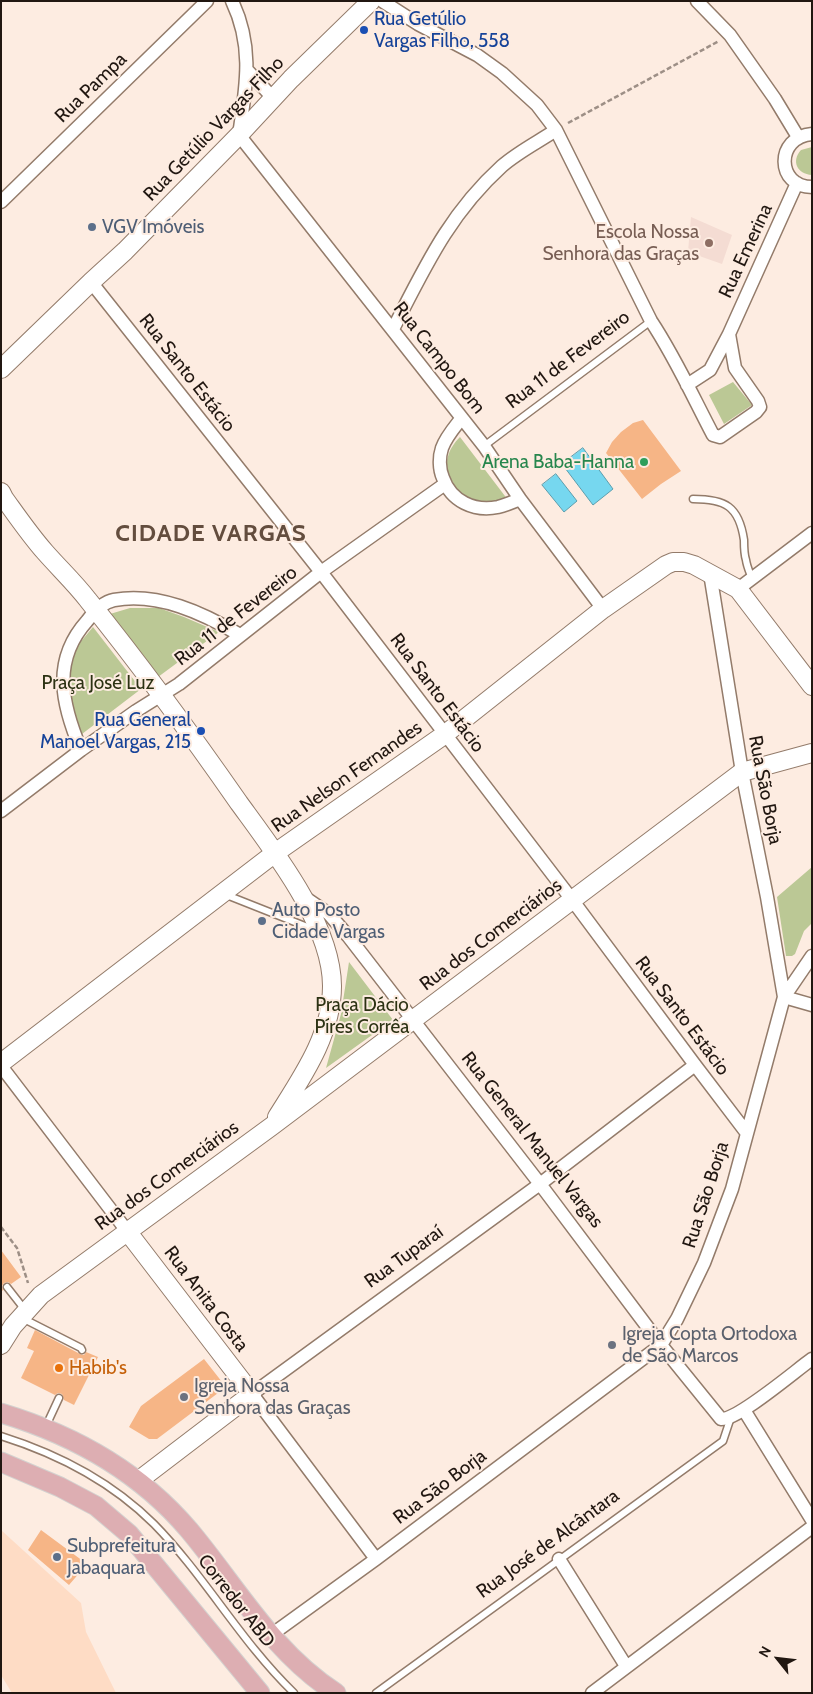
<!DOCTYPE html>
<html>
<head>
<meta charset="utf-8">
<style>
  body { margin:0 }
  #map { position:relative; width:813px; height:1694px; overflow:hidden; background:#fdece1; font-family:Cabin,sans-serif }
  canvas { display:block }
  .frame { position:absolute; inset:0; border:2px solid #211711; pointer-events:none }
  .north { position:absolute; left:753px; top:1634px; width:50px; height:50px; -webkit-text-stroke:4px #fdece1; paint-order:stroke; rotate:299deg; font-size:14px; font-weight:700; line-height:20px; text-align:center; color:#211711 }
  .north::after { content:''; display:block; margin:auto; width:18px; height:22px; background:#211711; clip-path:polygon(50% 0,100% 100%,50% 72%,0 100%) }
</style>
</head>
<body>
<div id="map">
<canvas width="813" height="1694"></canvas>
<div class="frame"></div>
<div class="north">N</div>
</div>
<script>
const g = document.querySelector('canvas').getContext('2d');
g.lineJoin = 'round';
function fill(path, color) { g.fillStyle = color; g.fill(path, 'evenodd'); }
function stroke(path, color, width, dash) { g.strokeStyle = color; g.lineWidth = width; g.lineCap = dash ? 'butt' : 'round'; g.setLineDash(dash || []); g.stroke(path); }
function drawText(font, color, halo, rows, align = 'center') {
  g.font = font + ' Cabin,sans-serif'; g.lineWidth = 4; g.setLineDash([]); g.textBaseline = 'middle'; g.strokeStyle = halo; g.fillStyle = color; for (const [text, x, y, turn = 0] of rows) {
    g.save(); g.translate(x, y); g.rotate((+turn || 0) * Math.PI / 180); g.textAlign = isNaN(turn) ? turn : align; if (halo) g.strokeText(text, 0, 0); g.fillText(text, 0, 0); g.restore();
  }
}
const built = new Path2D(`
  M1,1530L81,1603L86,1632L116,1693H12L1,1675Z`);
const education = new Path2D(`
  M691,217L732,235L722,264L688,252Z`);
const green = new Path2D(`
  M812,147V175C797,174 791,161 801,150Z
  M733,382L752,405L724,424L709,395Z
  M460,437L508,500C491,505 473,505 459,493C456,490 454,483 451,479C443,463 448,449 460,437Z
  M130,608H159L184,617L219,632L158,677L110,614Z
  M93,627L141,689L82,734C71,706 60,673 78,645C83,639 88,633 93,627Z
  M812,867V923L804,931L795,954L792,956H786L777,897Z
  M349,962L393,1020L326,1068L341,1014Z`);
const water = new Path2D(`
  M583,448L613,489L593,505L562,464Z
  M556,474L577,501L564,512L542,485Z`);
const building = new Path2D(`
  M643,420L681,471L661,484L642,499L606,453L612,442L621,432L633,423Z
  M1,1250L21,1277L11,1284L8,1282L4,1283L2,1286L3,1290L1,1292Z
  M35,1330L80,1354L84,1355L86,1352L98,1357L74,1405L64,1400L62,1394L58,1393L55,1395L21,1378L34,1351L27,1348Z
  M204,1359L226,1387L157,1439H149L129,1427L141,1406Z
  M41,1530L87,1564L69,1585L28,1550Z`);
const path = new Path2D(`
  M568,123L719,41
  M1,1227L17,1248L28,1283`);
const lane = new Path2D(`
  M484,446L651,321
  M693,499C725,499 739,506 744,540C744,547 744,554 746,560C747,567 750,573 752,579
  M224,894L315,930
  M7,1287L25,1310
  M22,1318L81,1348L82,1350
  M46,1426L59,1398
  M1,1436C58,1454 112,1482 154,1524C205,1576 241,1642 294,1693
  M376,1693L723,1441L731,1417`);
const street = new Path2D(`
  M232,1C254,47 246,87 239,135L484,446L520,499L603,609
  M382,1L418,24L477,55L502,73L537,105L556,130L651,321C675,357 693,397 713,435L720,437L756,412L760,407L758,401L735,368L729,334L710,370L687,385
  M697,1L730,35L775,99L798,137
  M248,71L273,98
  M812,134C775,137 776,187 812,187
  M1,202L207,1
  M91,282L321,572L573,901L695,1065L746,1132
  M393,329C425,267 449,214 502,166C518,152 538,142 556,130
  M729,334L797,183
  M461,419C454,428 446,437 442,448C439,457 439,469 443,478C451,501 474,512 498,507C506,505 513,502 520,499
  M738,589L812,533
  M81,750C62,705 51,661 87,621C93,613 103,602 114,600C158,592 203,613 240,635
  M1,811L81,750L136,711L179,684L321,572L445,484
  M304,897L329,914L348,936L540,1184L661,1345L721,1419C738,1420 795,1371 812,1359
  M812,956L784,997L812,1005
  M1,1066L127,1231
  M744,1410L812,1520
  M376,1559L252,1394L540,1184L695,1065
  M559,1559L626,1666
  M271,1635L376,1559L661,1345L677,1319L704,1263L732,1189L784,997L767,897L742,772L710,573
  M592,1693L812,1527`);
const secondary = new Path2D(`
  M1,369L91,282L125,251L239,135L291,79L371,1
  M1,492L4,498C17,516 30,535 45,552C59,568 75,583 88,600C141,666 191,734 239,803C274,851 332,925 332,986C332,1035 302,1077 277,1117
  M1,1063L275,853L444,735L603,609L666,565L673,562H684L694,565L738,589L812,686
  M127,1231L252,1394L138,1481
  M1,1345L13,1326L41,1295L272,1126L742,772L812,753`);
const primary = new Path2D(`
  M1,1413C74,1435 139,1471 189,1530C236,1586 273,1653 336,1693
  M1,1462L60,1487L96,1506L129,1534L260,1693`);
const markers = [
  [364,30,5,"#1a4fb4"],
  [92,227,5,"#5c6f8a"],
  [709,243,5,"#8d6e63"],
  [644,462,5,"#2e9e5b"],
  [201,731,5,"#1a4fb4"],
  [262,921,5,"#5c6f8a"],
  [612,1345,5,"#6b7280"],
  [59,1368,5,"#e8710a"],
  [184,1397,5,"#6b7280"],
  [57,1557,5,"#5c6f8a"]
];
const transitNames = [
  ["Rua Getúlio",374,19],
  ["Vargas Filho, 558",374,41],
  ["Rua General",191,720,"right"],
  ["Manoel Vargas, 215",191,742,"right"]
];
const streetNames = [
  ["Rua Pampa",91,88,-44],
  ["Rua Getúlio Vargas Filho",214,129,-46],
  ["Rua Emerina",746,251,-65],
  ["Rua Campo Bom",439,358,52],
  ["Rua 11 de Fevereiro",568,360,-37],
  ["Rua Santo Estácio",187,373,52],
  ["Rua 11 de Fevereiro",236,616,-38],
  ["Rua Santo Estácio",437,693,53],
  ["Rua Nelson Fernandes",347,777,-35],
  ["Rua São Borja",765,790,79],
  ["Rua dos Comerciários",491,935,-37],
  ["Rua Santo Estácio",682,1016,53],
  ["Rua General Manuel Vargas",532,1140,52],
  ["Rua dos Comerciários",167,1176,-36],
  ["Rua São Borja",706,1195,-72],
  ["Rua Tuparaí",404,1257,-36],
  ["Rua Anita Costa",206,1299,53],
  ["Rua São Borja",440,1487,-37],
  ["Rua José de Alcântara",548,1544,-36],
  ["Corredor ABD",236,1601,52]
];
const serviceNames = [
  ["VGV Imóveis",102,227],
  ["Auto Posto",272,910],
  ["Cidade Vargas",272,932],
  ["Subprefeitura",67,1546],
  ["Jabaquara",67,1568]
];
const educationNames = [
  ["Escola Nossa",699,232],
  ["Senhora das Graças",699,254]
];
const leisureNames = [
  ["Arena Baba-Hanna",634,462]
];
const parkNames = [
  ["Praça José Luz",98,683],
  ["Praça Dácio",362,1005],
  ["Píres Corrêa",362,1027]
];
const worshipNames = [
  ["Igreja Copta Ortodoxa",622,1334],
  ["de São Marcos",622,1356],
  ["Igreja Nossa",194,1386],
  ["Senhora das Graças",194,1408]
];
const foodNames = [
  ["Habib's",69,1368]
];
const districtNames = [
  ["CIDADE VARGAS",211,534]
];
fill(built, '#fedcc5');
fill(education, '#f4dcd3');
fill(green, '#bbc895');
fill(water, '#76d7ef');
stroke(water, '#5c9dac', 1);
fill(building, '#f6b586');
stroke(lane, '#937b6a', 9);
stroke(street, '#937b6a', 15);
stroke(secondary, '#937b6a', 20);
stroke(primary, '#d3d1cf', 21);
stroke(path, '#9d8f86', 2.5, [5, 2.5]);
stroke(lane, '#fff', 6);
stroke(street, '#fff', 12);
stroke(secondary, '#fff', 18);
stroke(primary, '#ddaeb2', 19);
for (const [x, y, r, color] of markers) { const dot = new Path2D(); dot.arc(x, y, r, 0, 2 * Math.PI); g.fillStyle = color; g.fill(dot); stroke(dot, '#fdece1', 2); }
drawText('19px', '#164399', '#fdece1', transitNames, 'left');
drawText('19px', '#211711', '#fdece1', streetNames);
drawText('19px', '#4e5e75', '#fdece1', serviceNames, 'left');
drawText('19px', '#785e54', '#fdece1', educationNames, 'right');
drawText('19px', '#27864d', '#fdece1', leisureNames, 'right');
drawText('19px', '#2c3213', '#fdece1', parkNames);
drawText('19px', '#5b616d', '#fdece1', worshipNames, 'left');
drawText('19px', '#c56008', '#fdece1', foodNames, 'left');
g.letterSpacing = '1px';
drawText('bold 24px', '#634d3e', '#fdece1', districtNames);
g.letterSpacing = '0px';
</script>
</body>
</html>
